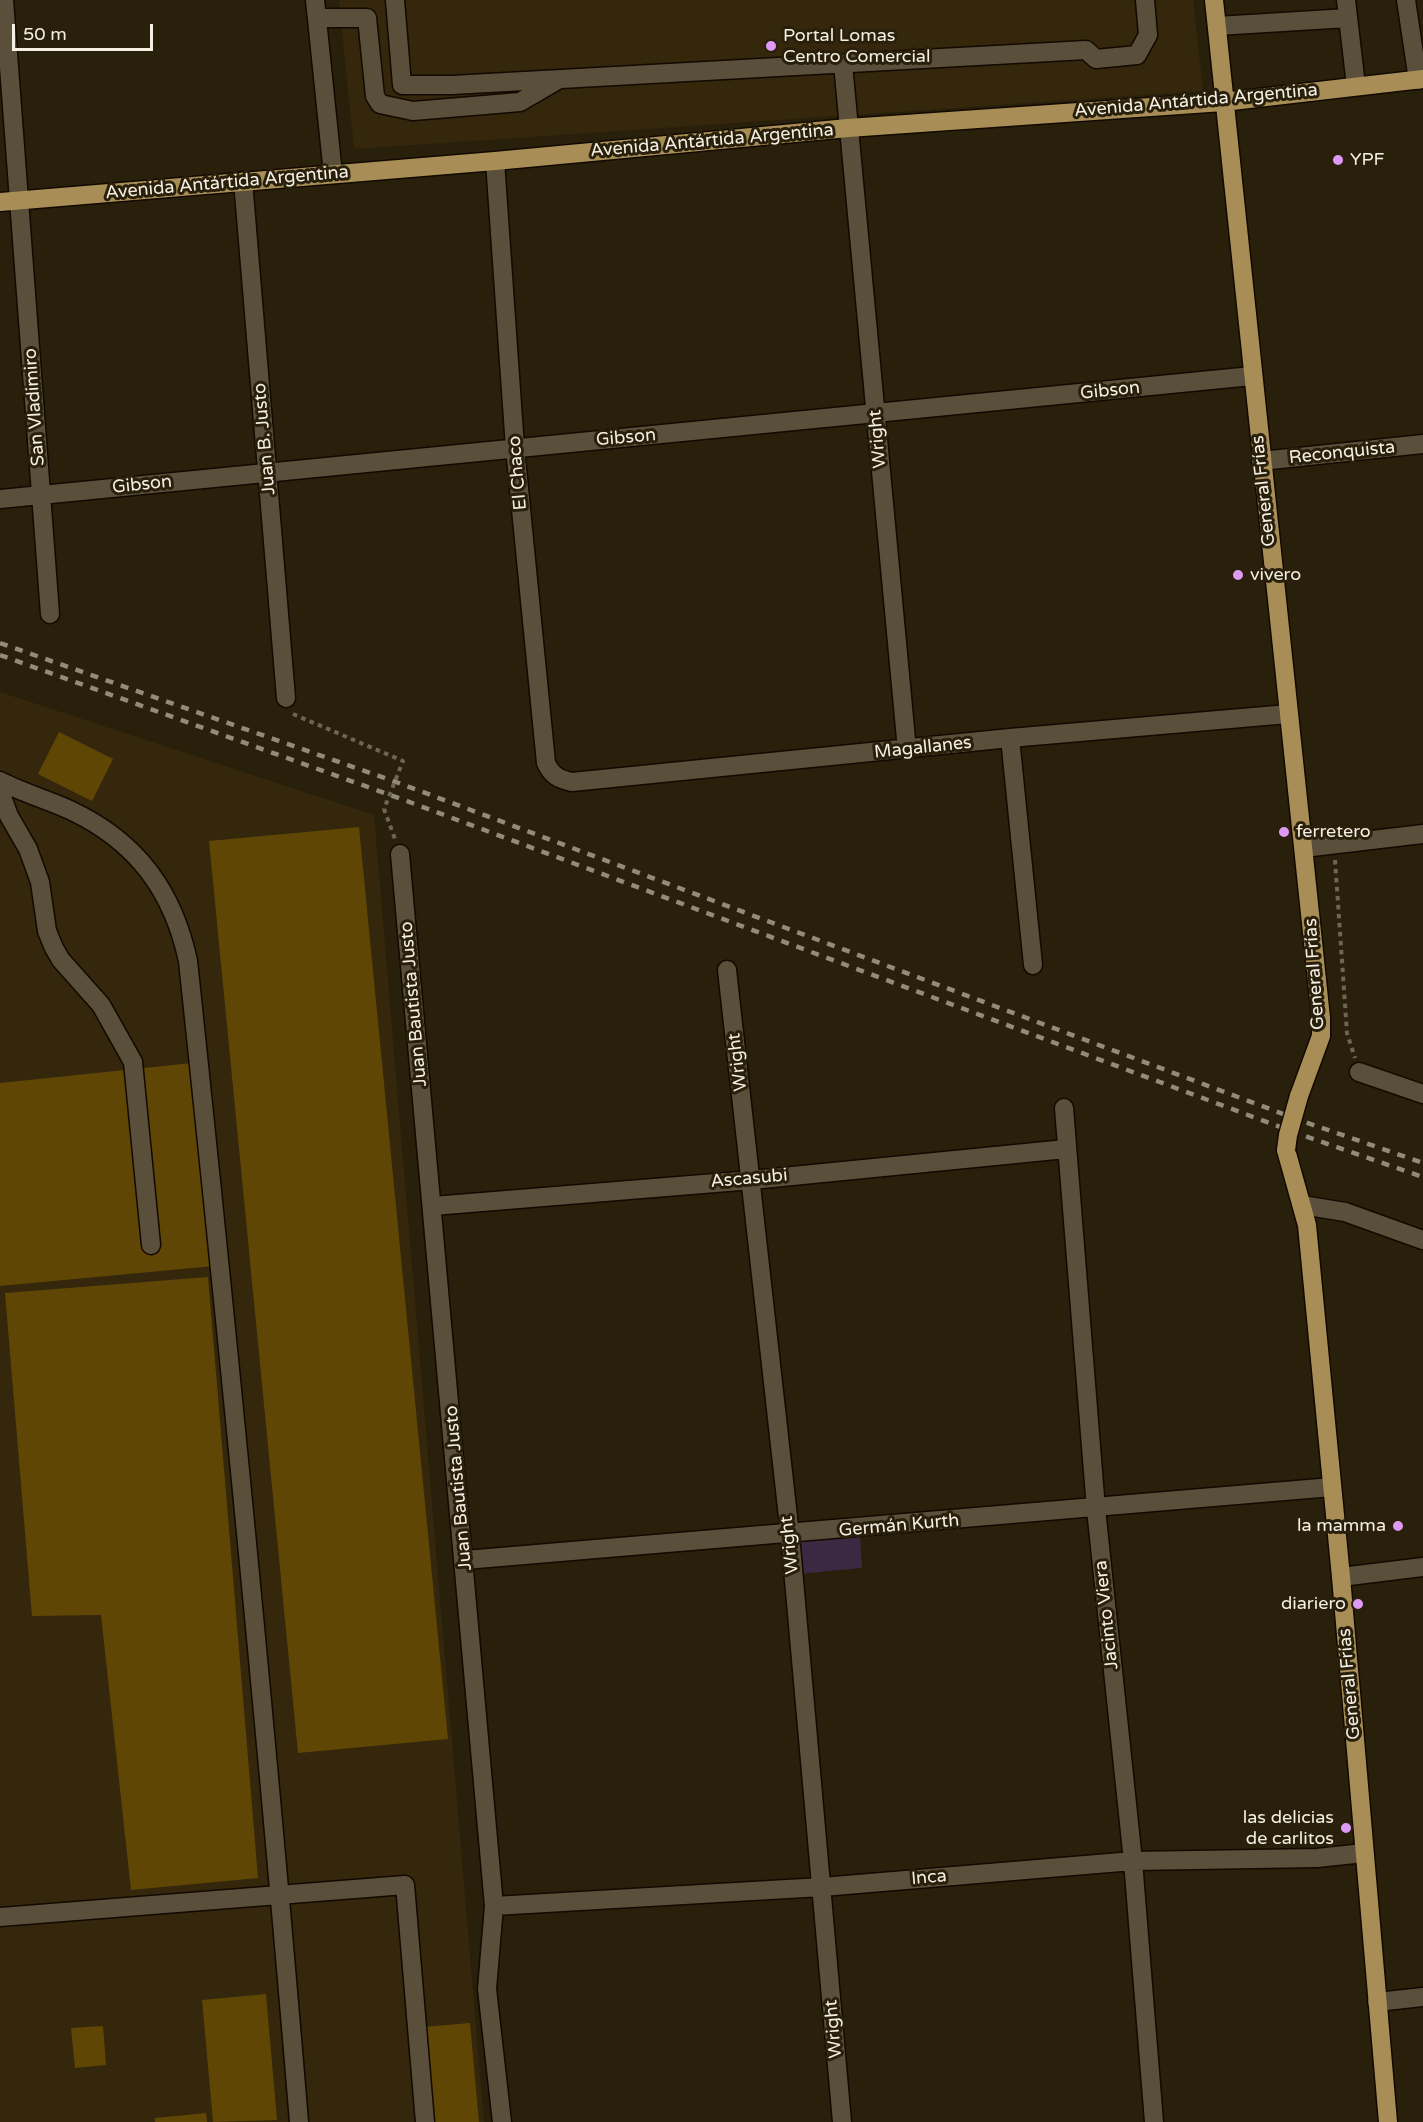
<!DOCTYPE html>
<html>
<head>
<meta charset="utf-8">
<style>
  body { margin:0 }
  #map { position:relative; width:1423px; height:2122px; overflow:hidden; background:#29200c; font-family:"Varela Round",sans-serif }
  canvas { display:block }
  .scale { position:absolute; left:12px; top:24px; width:141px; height:27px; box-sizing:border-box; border:3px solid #f5eee2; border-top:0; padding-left:8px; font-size:18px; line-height:21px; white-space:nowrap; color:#f5eee2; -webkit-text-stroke:4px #29200c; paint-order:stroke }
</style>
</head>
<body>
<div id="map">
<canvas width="1423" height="2122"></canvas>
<div class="scale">50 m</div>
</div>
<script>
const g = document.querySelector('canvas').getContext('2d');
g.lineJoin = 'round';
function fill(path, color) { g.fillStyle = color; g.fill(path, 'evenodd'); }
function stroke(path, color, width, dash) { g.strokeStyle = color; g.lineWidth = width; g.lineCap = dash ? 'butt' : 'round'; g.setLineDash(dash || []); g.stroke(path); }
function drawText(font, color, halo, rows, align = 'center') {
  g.font = font + ' "Varela Round",sans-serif'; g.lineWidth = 6; g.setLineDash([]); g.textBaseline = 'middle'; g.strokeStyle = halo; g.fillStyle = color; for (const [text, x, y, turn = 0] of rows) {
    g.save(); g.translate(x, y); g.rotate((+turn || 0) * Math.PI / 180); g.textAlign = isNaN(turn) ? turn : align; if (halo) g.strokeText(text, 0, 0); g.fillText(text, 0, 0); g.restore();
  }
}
const built = new Path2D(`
  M339,0H1193L1203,91L354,149Z
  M0,692L374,815L484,2122H0Z`);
const green = new Path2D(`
  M860,1537L862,1568L798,1574L795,1542Z`);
const building = new Path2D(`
  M59,732L113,759L92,801L38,774Z
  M359,827L448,1739L298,1753L209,841Z
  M192,1063L214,1266L0,1286V1083Z
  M208,1277L258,1878L131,1890L101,1615L32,1616L5,1293Z
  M266,1994L277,2120L213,2122L202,2000Z
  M470,2023L479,2122H432L423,2027Z
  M103,2026L106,2065L75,2068L71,2028Z
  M206,2113L207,2122H155V2118Z`);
const path = new Path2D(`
  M293,714L403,761L384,809L395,839
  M1335,860L1347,1033L1355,1058`);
const minor = new Path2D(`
  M4,0L50,614
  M315,0L333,174
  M395,0L402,85H452L1086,50L1096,59L1137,55L1148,35L1145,0
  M1346,0L1356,86
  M1406,0L1418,80
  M317,18H367L375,96L380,104L413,111L520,102L556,81
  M1217,26L1348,18
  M843,64L907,750
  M495,161L515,448L546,763C552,776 559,779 572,782L1010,738L1288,714
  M243,181L286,698
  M1261,461L1423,444
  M0,499L1252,376
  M1010,738L1033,965
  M0,781C23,793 49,800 72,811C137,842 173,891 188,961C229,1348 267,1734 299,2122
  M1,782V794L9,816L28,849L40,882L47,931L54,948L61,960L101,1005L133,1062L151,1245
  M1304,848L1423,834
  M400,854L494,1906L487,1989L502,2122
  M727,970L790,1535L842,2122
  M1359,1072L1423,1094
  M1064,1108L1096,1509L1133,1861L1154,2122
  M1302,1205L1345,1212L1423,1240
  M433,1206L752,1180L1066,1149
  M465,1560L1332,1487
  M1341,1577L1423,1567
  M494,1906L822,1887L1133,1861L1317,1858L1364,1853
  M0,1917L405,1885L425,2122
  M1377,2002L1423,1997`);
const major = new Path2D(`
  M1214,0L1321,1018V1036L1299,1096
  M0,202L495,161L848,128L1223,102L1423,79
  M1286,1150L1307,1225L1341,1577L1388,2122`);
const rail = new Path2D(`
  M0,643L396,782L1302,1121L1423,1163
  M0,655L404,800L1299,1134L1423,1177`);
const majorBridge = new Path2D(`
  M1286,1150L1288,1135L1299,1096`);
const markers = [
  [771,46,6,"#dd99f4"],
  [1338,160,6,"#dd99f4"],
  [1238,575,6,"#dd99f4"],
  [1284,832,6,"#dd99f4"],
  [1398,1526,6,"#dd99f4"],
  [1358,1604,6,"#dd99f4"],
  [1346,1828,6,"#dd99f4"]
];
const poiNames = [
  ["Portal Lomas",783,36],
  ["Centro Comercial",783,57],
  ["YPF",1350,160],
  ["vivero",1250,575],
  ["ferretero",1296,832],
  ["la mamma",1386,1526,"right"],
  ["diariero",1346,1604,"right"],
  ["las delicias",1334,1818,"right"],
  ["de carlitos",1334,1839,"right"]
];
const streetNames = [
  ["Avenida Antártida Argentina",1196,101,-5],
  ["Avenida Antártida Argentina",712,141,-5],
  ["Avenida Antártida Argentina",227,183,-5],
  ["Gibson",1110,391,-6],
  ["San Vladimiro",35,407,-94],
  ["Gibson",626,438,-5],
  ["Juan B. Justo",265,439,-95],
  ["Wright",878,439,-95],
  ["Reconquista",1342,453,-6],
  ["El Chaco",518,473,-95],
  ["Gibson",142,485,-6],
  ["General Frías",1264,491,-96],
  ["Magallanes",923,748,-6],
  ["General Frías",1315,974,-94],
  ["Juan Bautista Justo",414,1004,-95],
  ["Wright",738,1062,-97],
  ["Ascasubi",749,1179,-5],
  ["Juan Bautista Justo",459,1488,-95],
  ["Germán Kurth",899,1526,-5],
  ["Wright",790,1545,-96],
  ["Jacinto Viera",1107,1615,-96],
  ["General Frías",1350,1684,-95],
  ["Inca",929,1878,-5],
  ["Wright",834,2029,-95]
];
fill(built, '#34270c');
fill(green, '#3b2842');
fill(building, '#5f4604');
stroke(minor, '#120900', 21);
stroke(major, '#120900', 21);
stroke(path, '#6e6655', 4, [4.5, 4.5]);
stroke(minor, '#594f3a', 18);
stroke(major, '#a88e56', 18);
stroke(rail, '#928a7a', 4.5, [8, 8]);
stroke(majorBridge, '#120900', 21, []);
stroke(majorBridge, '#a88e56', 18);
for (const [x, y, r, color] of markers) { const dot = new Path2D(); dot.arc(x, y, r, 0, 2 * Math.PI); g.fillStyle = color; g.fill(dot); stroke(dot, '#29200c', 2); }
drawText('18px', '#f5eee2', '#29200c', poiNames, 'left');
drawText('18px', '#f5eee2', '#29200c', streetNames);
</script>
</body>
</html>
